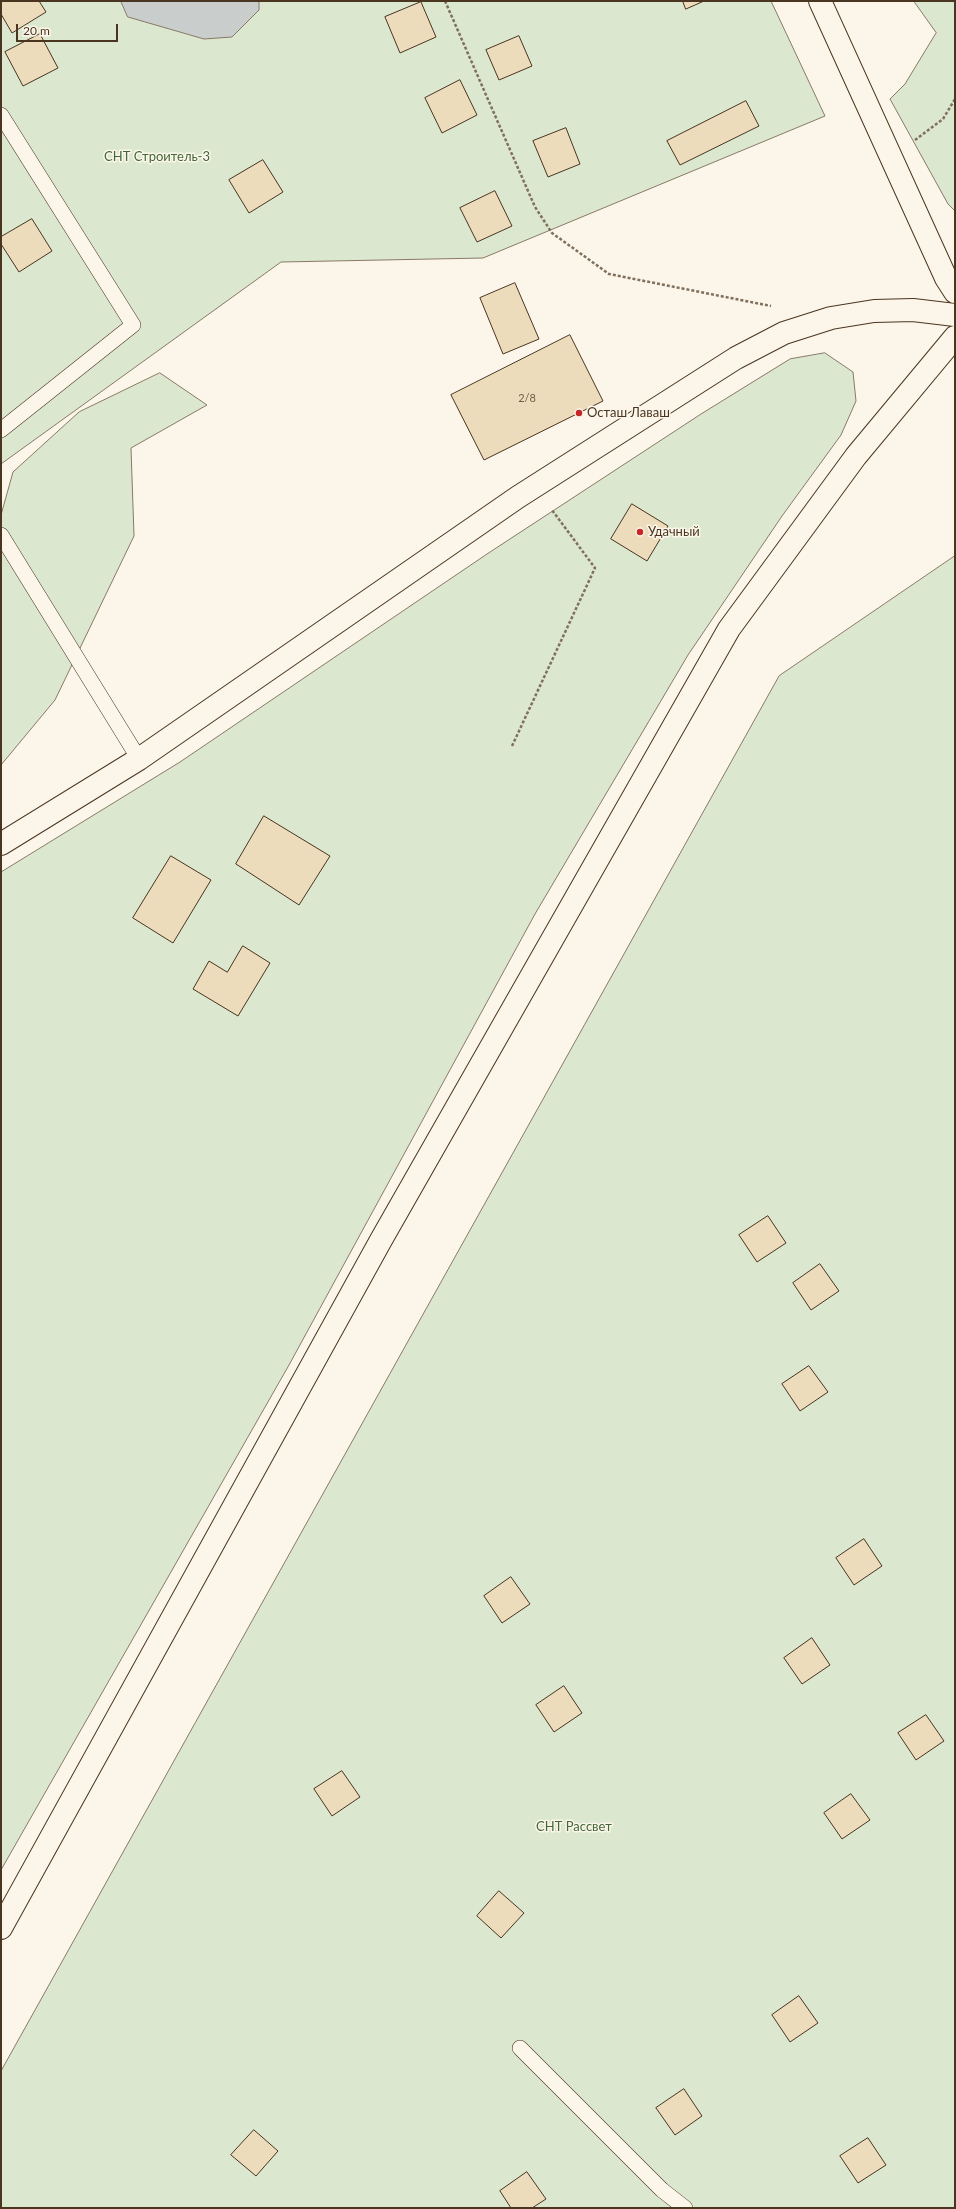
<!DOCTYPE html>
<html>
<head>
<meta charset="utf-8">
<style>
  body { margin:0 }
  #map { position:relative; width:956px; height:2209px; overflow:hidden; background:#fbf6e9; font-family:Lato,sans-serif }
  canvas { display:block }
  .frame { position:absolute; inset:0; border:2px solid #4a3520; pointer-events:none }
  .scale { position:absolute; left:16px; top:24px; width:102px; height:18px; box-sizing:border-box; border:2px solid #4a3520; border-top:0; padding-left:5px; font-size:12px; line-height:14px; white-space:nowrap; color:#4a3520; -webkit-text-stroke:3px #fbf6e9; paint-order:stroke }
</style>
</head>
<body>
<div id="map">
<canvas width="956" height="2209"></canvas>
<div class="frame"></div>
<div class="scale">20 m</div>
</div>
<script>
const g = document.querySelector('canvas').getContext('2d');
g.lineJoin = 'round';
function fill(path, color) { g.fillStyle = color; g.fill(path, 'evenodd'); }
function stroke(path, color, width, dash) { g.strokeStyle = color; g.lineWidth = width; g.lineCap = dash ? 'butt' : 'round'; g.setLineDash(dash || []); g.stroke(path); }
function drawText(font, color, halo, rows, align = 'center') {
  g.font = font + ' Lato,sans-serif'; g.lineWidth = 3; g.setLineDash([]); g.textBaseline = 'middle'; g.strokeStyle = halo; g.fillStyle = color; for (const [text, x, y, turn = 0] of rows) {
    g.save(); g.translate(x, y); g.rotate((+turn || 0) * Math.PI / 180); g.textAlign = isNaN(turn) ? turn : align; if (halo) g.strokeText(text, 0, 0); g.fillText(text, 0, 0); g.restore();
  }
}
const green = new Path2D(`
  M1,1H771L825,116L483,258L281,262L1,464Z
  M914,1H955V211L948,204L890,99L905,84L936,33Z
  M825,353L853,372L856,401L841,435L782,516L688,655L535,914L289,1365L1,1870V872L180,762L487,554L701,414L790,359Z
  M160,373L207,405L131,448L134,536L55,700L1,765V515L13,472L79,412Z
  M955,556V2208H1V2071L779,676Z`);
const water = new Path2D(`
  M121,1H259V10L232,37L204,39L128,17Z`);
const building = new Path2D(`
  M1,1H39L46,12L12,33L1,14Z
  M683,1H704L686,9Z
  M421,2L436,37L400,53L385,17Z
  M40,34L58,68L23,86L5,52Z
  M519,36L532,66L499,80L486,50Z
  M460,80L477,115L442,133L425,98Z
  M746,101L759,126L680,165L667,141Z
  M566,128L580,164L548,177L533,141Z
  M263,160L283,192L249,213L229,180Z
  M495,191L512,226L477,242L460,208Z
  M32,219L52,251L19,272L1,244V237Z
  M515,283L539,339L503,354L480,298Z
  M570,335L603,401L484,460L451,395Z
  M632,504L668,526L647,561L611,539Z
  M264,816L330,856L299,905L236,864Z
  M171,856L211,880L173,943L133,918Z
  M243,946L270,963L238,1016L193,989L209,961L227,972Z
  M768,1216L786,1243L757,1262L739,1235Z
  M820,1264L839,1291L811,1310L793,1283Z
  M809,1366L828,1392L800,1411L782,1384Z
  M864,1539L882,1566L854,1585L836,1558Z
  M511,1577L530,1604L502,1623L484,1596Z
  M812,1638L830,1665L802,1684L784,1658Z
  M564,1686L582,1713L554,1732L536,1705Z
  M926,1715L944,1741L916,1760L898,1733Z
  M342,1771L360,1797L332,1816L314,1789Z
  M851,1794L870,1820L842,1839L824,1813Z
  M499,1891L524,1913L501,1938L477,1916Z
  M799,1996L818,2023L790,2042L772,2015Z
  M684,2089L702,2116L675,2135L656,2108Z
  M254,2130L278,2151L256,2176L231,2155Z
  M868,2138L886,2165L858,2183L840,2156Z
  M527,2172L546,2199L532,2208H511L500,2191Z`);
const path = new Path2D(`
  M445,1L535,207L552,233L609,274L771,306
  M915,140L943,119L955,99
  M512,746L595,568L552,510`);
const lane = new Path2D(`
  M1,115L133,325L1,430
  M1,535L139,759
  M520,2048L662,2190L685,2208`);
const street = new Path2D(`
  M820,1L946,278L955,292`);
const secondary = new Path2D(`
  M1,844L139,759L518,497L736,358L784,333L831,318L874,311L913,310L955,315
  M1,1928L381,1240L729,629L856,456L955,337`);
const markers = [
  [579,413,4,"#c62828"],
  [640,532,4,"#c62828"]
];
const numberNames = [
  ["2/8",527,398]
];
const parkNames = [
  ["СНТ Строитель-3",157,157],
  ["СНТ Рассвет",574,1827]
];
const poiNames = [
  ["Осташ Лаваш",587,413],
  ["Удачный",648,532]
];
fill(green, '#dce7d0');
stroke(green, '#887966', 1);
fill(water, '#c9cecd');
stroke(water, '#887966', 1);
fill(building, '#ecdcbc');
stroke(building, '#4a3520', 1);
stroke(lane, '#4a3520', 16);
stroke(street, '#4a3520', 24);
stroke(secondary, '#4a3520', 24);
stroke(path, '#7f6f5c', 2.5, [3, 2]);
stroke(lane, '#fbf6e9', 15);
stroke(street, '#fbf6e9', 22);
stroke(secondary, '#fbf6e9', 22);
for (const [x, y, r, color] of markers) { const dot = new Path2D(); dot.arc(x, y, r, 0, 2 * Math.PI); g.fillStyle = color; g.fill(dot); stroke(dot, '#fbf6e9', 1.5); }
drawText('11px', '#725f47', null, numberNames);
drawText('13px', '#436837', '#fbf6e9', parkNames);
drawText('13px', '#4a3520', '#fbf6e9', poiNames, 'left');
</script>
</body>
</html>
